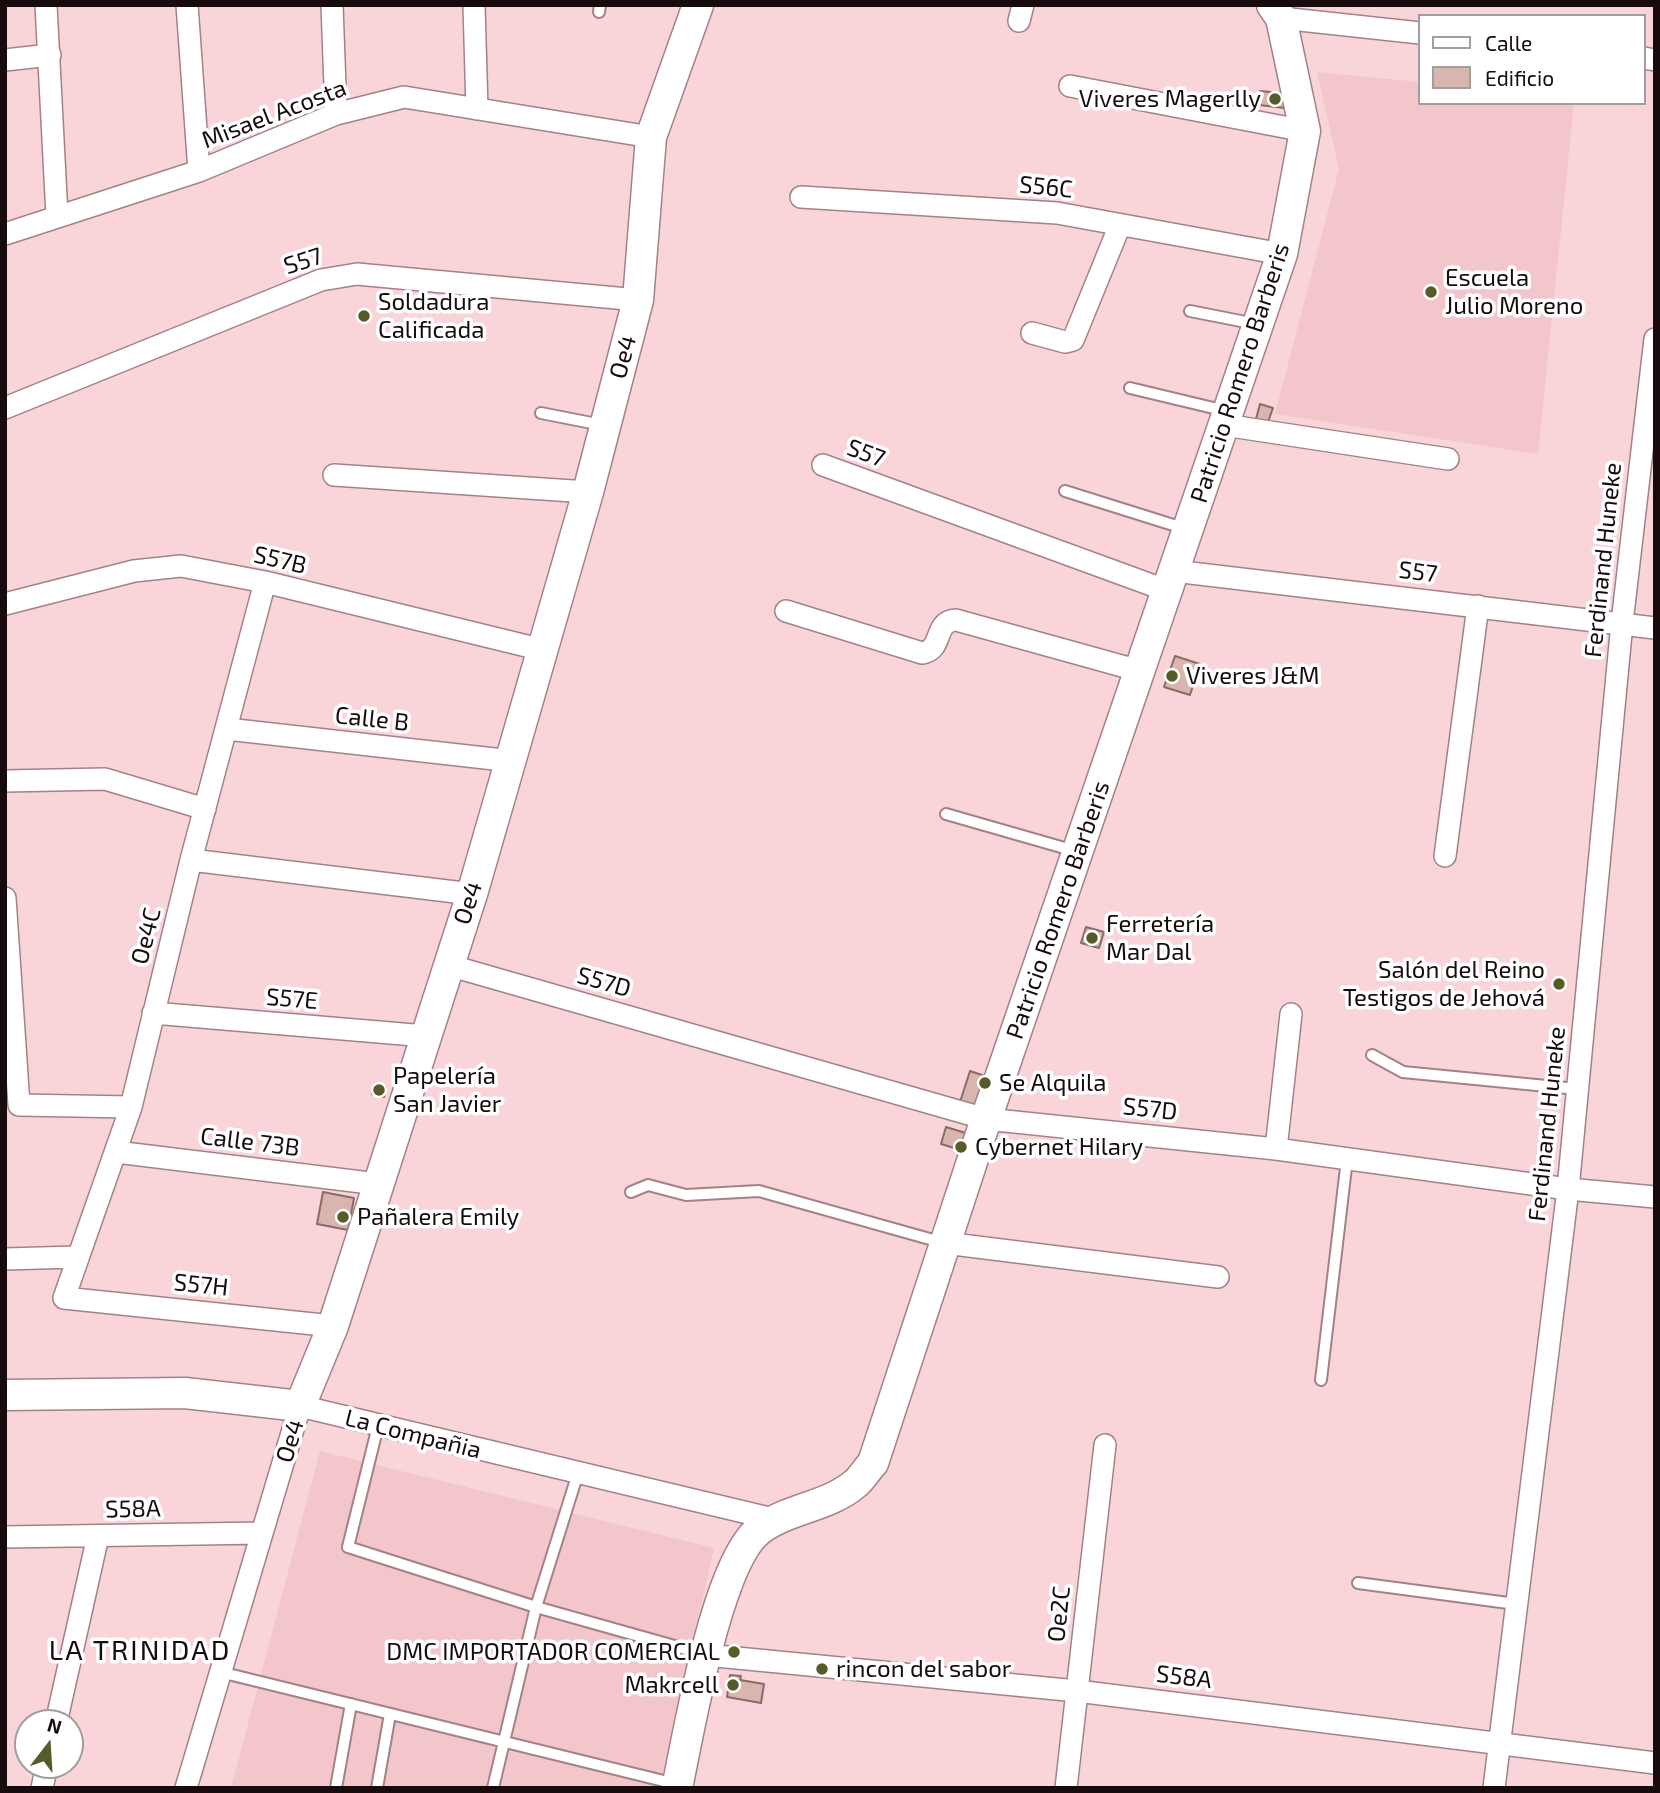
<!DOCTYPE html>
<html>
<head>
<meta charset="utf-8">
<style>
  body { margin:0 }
  #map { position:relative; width:1660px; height:1793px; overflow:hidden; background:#f9d5d9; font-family:"Exo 2",sans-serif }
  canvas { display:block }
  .frame { position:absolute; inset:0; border:7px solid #170b0d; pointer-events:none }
  .legend { position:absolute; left:1418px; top:14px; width:228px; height:91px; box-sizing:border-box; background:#fff; border:2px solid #a29d9e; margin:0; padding:9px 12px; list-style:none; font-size:21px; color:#170b0d }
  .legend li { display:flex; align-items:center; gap:14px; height:35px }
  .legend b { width:35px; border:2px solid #a29d9e }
  .north { position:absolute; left:14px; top:1709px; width:70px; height:70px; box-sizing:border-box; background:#fff; border:2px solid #a29d9e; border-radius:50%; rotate:17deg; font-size:19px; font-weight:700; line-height:28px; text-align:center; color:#170b0d }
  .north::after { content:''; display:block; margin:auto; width:24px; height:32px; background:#565b29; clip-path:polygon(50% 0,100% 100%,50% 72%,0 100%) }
</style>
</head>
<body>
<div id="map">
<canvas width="1660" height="1793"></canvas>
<div class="frame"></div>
<ul class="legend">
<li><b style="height:9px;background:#fff"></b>Calle</li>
<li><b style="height:19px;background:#d8b5af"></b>Edificio</li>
</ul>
<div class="north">N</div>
</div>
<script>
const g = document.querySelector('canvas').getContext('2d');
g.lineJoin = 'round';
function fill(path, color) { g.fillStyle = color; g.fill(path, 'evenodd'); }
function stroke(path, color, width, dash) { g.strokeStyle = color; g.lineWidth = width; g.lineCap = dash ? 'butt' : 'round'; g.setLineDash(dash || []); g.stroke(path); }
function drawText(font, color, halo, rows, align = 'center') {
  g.font = font + ' "Exo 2",sans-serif'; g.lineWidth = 7; g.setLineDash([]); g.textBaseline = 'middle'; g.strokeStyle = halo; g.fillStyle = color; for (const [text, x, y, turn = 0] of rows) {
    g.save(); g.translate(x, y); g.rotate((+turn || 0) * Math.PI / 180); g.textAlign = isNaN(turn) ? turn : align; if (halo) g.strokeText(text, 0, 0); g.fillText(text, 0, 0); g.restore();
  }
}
const built = new Path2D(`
  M1317,72L1420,82V103H1574L1538,454L1275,414L1339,169Z
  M320,1451L714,1548L659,1788H231Z`);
const building = new Path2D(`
  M1260,91L1291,94L1293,109L1259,105Z
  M1260,404L1273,408L1268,422L1256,419Z
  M1175,656L1200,664L1190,695L1164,687Z
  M1086,927L1104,932L1099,948L1081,943Z
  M970,1071L991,1078L981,1109L960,1102Z
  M375,1084L386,1087L384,1097L372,1094Z
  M946,1127L969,1134L964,1151L941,1144Z
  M323,1192L354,1198L348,1230L317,1224Z
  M730,1675L741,1676L740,1680L764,1684L761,1703L727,1697Z`);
const lane = new Path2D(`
  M599,12L600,5
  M1190,311L1256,324
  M1130,388L1226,411
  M541,413L602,425
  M1065,491L1186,529
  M946,814L1075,851
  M1372,1055L1403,1072L1577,1089
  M631,1192L648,1185L686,1195L759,1191L944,1243
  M1321,1380L1347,1159
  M378,1426L348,1547L536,1607L703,1654
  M1358,1583L1516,1604
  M220,1672L676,1784
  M336,1788L351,1704
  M377,1788L390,1714
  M493,1788L536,1607L578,1473`);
const street = new Path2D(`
  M46,5L57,216
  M187,5L199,171
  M332,5L336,114
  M474,5L477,109
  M1281,18L1420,33
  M1019,21L1023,5
  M1644,58L1655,60
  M5,60L50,55
  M1070,86L1305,131
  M801,197L1057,213L1282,254
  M5,234L199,171L336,114L404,97L651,137
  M1032,333L1065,342L1073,340L1120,225
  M5,408L321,280L357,274L638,300
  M1224,425L1448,459
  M823,465L1168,591
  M334,475L588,492
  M1174,571L1655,628
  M265,582L191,860L131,1107L64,1298L333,1326
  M5,604L134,571L181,566L265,582L543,650
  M786,611L922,653C944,650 933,621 956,620L1140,671
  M227,729L512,761
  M5,781L105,779L205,809
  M1445,856L1478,606
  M191,860L472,894
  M5,898L19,1105L131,1107
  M448,965L986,1119L1276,1149L1568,1189L1655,1197
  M153,1013L426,1036
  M1276,1149L1291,1014
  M116,1152L378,1184
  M945,1243L1218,1277
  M5,1259L76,1257
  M5,1537L262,1533
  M706,1655L1077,1691L1655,1763
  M56,1723L98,1536
  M42,1788L47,1765
  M186,1788L300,1406L773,1519
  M1066,1788L1105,1445
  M1494,1788L1568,1189L1622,623L1655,339`);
const secondary = new Path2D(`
  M5,1395L185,1393L300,1406L333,1326L472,894L588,492L638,300L651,137L698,5
  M677,1788C689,1731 717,1563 759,1530C788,1508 829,1507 856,1483C862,1478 867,1469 873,1463L986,1119L1282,254L1305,131L1281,18L1272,5`);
const markers = [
  [1275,99,7,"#565b29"],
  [1431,292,7,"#565b29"],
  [364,316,7,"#565b29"],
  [1172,676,7,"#565b29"],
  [1092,938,7,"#565b29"],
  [1559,984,7,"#565b29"],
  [985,1083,7,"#565b29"],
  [379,1090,7,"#565b29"],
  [961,1147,7,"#565b29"],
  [343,1217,7,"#565b29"],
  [734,1652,7,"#565b29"],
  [822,1669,7,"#565b29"],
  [733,1685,7,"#565b29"]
];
const poiNames = [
  ["Viveres Magerlly",1261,99,"right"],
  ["Escuela",1445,278],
  ["Julio Moreno",1445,306],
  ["Soldadura",378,302],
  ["Calificada",378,330],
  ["Viveres J&M",1186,676],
  ["Ferretería",1106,924],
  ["Mar Dal",1106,952],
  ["Salón del Reino",1545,970,"right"],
  ["Testigos de Jehová",1545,998,"right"],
  ["Papelería",393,1076],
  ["San Javier",393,1104],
  ["Se Alquila",999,1083],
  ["Cybernet Hilary",975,1147],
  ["Pañalera Emily",357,1217],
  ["DMC IMPORTADOR COMERCIAL",720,1652,"right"],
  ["rincon del sabor",836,1669],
  ["Makrcell",719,1685,"right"]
];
const streetNames = [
  ["Misael Acosta",274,114,-21],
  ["S56C",1046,187,6],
  ["S57",303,261,-18],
  ["Oe4",623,357,-75],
  ["Patricio Romero Barberis",1240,373,-72],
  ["S57",866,453,20],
  ["S57B",280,560,13],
  ["Ferdinand Huneke",1603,560,-84],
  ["S57",1418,572,7],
  ["Calle B",372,719,6],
  ["Oe4",468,903,-72],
  ["Patricio Romero Barberis",1058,910,-71],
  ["Oe4C",146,936,-76],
  ["S57D",604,982,16],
  ["S57E",292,999,5],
  ["S57D",1150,1109,6],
  ["Ferdinand Huneke",1547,1124,-84],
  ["Calle 73B",250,1142,7],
  ["S57H",201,1285,6],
  ["La Compañia",413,1434,14],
  ["Oe4",290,1441,-73],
  ["S58A",133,1509,-1],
  ["Oe2C",1059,1614,-84],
  ["S58A",1184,1677,7]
];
const quarterNames = [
  ["LA TRINIDAD",140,1651]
];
fill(built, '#f2c6cb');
fill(building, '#d8b5af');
stroke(building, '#8a6b65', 2);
stroke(lane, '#a38286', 14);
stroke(street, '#a38286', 24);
stroke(secondary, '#a38286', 33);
stroke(lane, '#fff', 10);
stroke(street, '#fff', 21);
stroke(secondary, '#fff', 30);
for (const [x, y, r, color] of markers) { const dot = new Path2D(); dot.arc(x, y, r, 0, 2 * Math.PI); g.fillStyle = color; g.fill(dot); stroke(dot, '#fff', 2.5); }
drawText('24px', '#170b0d', '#fff', poiNames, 'left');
drawText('24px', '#170b0d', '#fff', streetNames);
g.letterSpacing = '2px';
drawText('28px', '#170b0d', '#fff', quarterNames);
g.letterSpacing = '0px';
</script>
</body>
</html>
